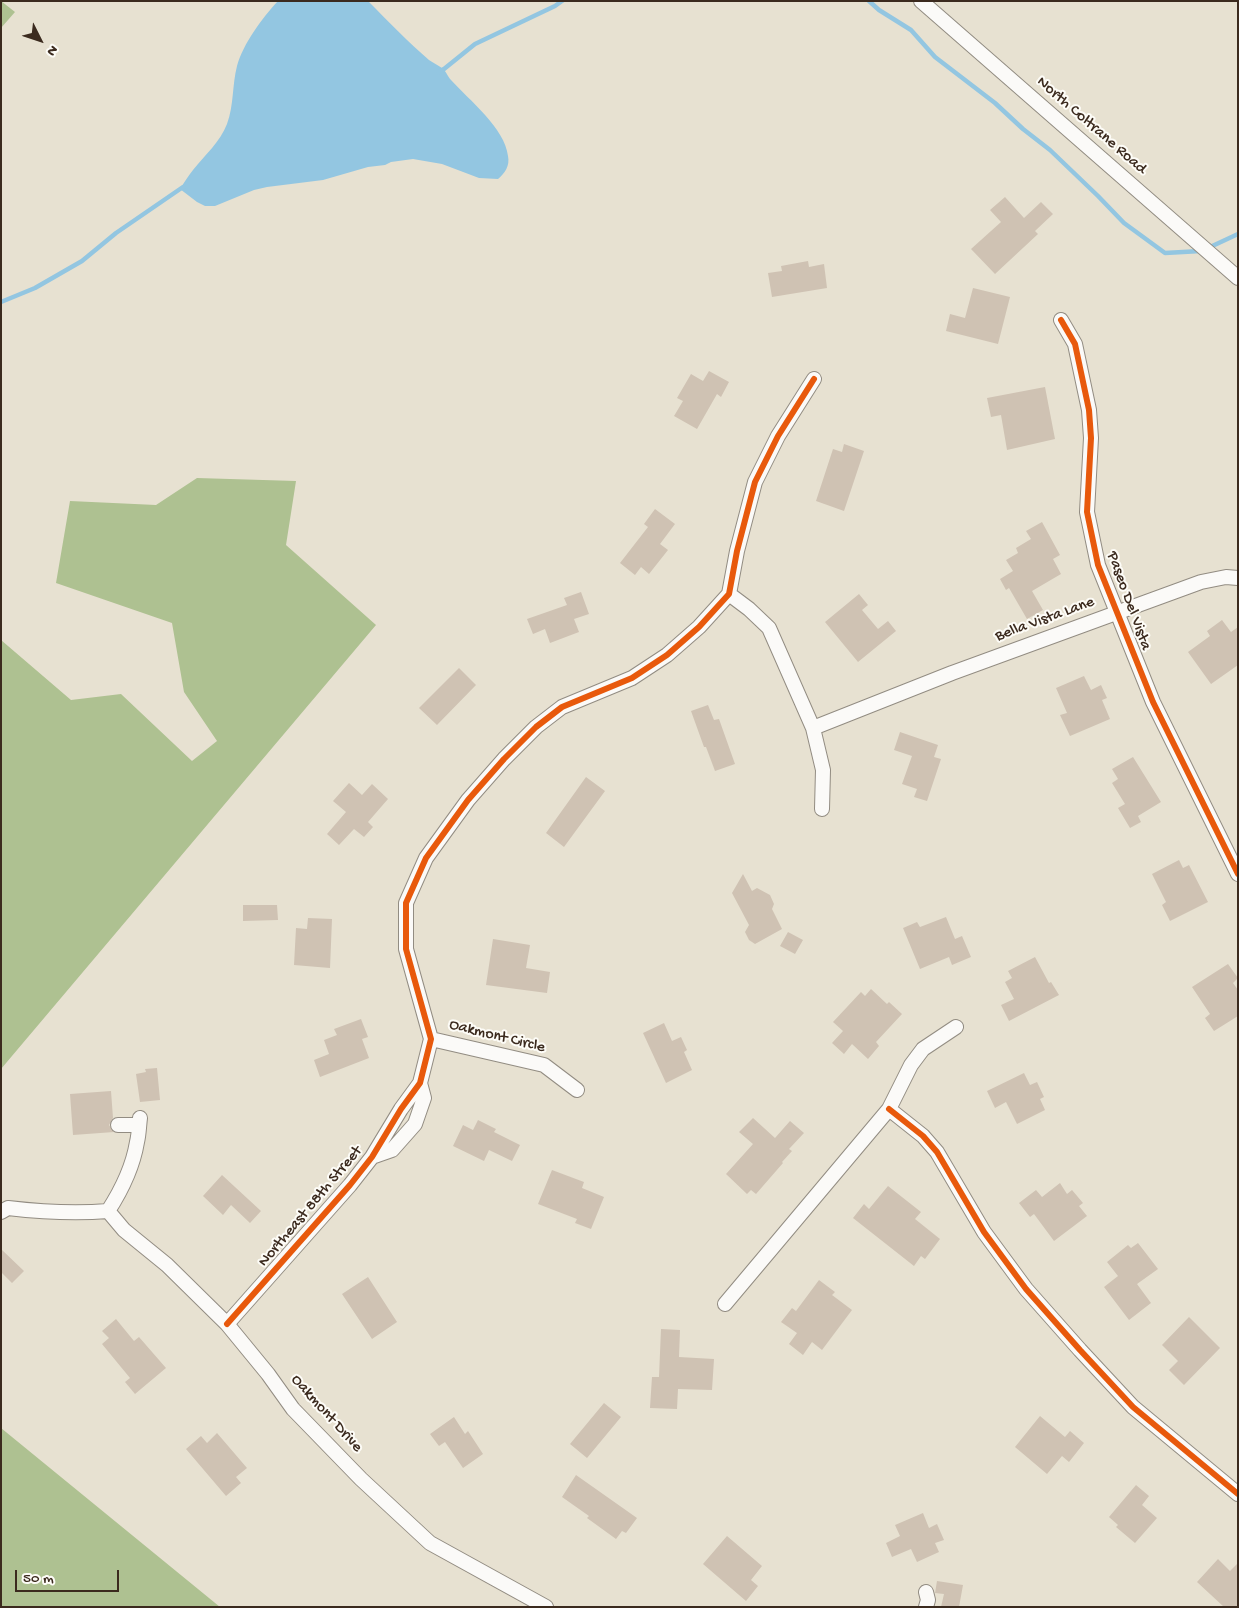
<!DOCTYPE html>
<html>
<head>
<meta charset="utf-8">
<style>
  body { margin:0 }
  #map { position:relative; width:1239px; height:1608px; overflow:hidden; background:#e7e1d1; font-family:"Gochi Hand",sans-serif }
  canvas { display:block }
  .frame { position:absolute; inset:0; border:2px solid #3b2a1e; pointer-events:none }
  .north { position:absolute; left:15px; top:15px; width:50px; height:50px; -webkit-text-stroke:4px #fdfcf7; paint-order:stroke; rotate:131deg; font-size:14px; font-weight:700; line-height:20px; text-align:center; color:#3b2a1e }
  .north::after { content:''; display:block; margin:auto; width:18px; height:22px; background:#3b2a1e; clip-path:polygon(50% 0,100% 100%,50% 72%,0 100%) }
  .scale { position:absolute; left:15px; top:1570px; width:104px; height:22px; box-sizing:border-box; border:2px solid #3b2a1e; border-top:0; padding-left:6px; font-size:15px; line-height:18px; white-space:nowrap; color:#3b2a1e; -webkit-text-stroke:4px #fdfcf7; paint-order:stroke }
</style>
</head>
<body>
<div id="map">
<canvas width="1239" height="1608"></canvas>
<div class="frame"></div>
<div class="north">N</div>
<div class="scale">50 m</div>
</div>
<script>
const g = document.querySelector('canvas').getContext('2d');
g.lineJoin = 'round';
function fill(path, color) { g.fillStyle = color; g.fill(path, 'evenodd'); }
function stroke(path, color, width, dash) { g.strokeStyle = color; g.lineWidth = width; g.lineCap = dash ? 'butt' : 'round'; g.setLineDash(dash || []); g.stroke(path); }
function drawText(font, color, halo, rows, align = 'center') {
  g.font = font + ' "Gochi Hand",sans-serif'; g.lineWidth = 4; g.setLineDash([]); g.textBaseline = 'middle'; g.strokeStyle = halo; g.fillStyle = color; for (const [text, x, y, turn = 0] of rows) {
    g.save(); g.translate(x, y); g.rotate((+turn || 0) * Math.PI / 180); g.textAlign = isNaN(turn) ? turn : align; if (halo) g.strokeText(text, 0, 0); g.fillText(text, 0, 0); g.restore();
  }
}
const forest = new Path2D(`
  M1,1L15,12L1,28Z
  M197,478L296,481L286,545L376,625L1,1069V640L71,700L121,694L192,761L217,741L184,692L172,623L56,583L70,501L156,505Z
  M1,1428L220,1607H1Z`);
const water = new Path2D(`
  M278,1H368C388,21 408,42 429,60C433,63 438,65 442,68C446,71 448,77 451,80C469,100 505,128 508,156C510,166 505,173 498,179L479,178L442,164L413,159L391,162L385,165L368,167L323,180L267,187L254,190L215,206H205L197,202L180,189C184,183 188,176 193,170C205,155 220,142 227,124C234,105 232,85 237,66C243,44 262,18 278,1Z`);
const stream = new Path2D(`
  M869,1L879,10L911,30L935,57L995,103L1023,129L1050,150L1098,196L1124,223L1165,253L1201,251
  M439,72L444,69L475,44L555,6L562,1
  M1208,248L1238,234
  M1,302L35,288L82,261L116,233L183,187`);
const building = new Path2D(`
  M1005,197L1024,218L1041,202L1053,214L1035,231L1038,234L995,274L971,249L1001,222L990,210Z
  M808,261L809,267L824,264L827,288L772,297L768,273L782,271L781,266Z
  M973,288L1010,297L998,344L946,331L950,314L965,318Z
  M709,371L729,382L721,397L717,394L697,429L674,416L683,401L677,398L691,374L703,381Z
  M1045,387L1055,439L1007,450L1001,415L991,417L987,398Z
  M844,444L864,451L844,511L816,501L833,449L842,452Z
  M655,509L675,524L660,544L668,550L649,574L641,567L635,575L620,563L648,527L644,524Z
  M1042,522L1060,555L1053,559L1061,574L1032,591L1043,610L1027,619L1009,588L1006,590L1000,579L1013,571L1006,560L1018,553L1016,548L1031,539L1026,531Z
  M581,592L589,614L574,619L579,632L550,643L545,629L533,634L527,619L567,605L564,598Z
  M859,594L868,605L862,610L878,629L888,621L896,631L858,662L825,622Z
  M1222,620L1231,632L1238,627V665L1211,684L1188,652L1210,636L1207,631Z
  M459,668L476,685L437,725L419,708Z
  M1084,676L1091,690L1101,685L1107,698L1102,700L1110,719L1070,736L1060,715L1067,713L1056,688Z
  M708,705L714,720L719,719L735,764L715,771L706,747H704L691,711Z
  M900,732L938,745L934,757L941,759L927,801L914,797L917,789L902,784L912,756L894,750Z
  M1133,757L1161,802L1138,816L1141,822L1130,828L1118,808L1125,804L1112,783L1118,779L1112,769Z
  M586,777L605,791L564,847L546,833Z
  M349,783L362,795L372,784L388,799L368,822L373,827L364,837L354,829L339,845L327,834L346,812L333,801Z
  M1179,860L1183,868L1189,865L1208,902L1170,921L1162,905L1166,902L1152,874Z
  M743,874L752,891L757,888L770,895L774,904L772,909L782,929L755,944L749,940L745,932L749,925L732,893Z
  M243,905H277L278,920L243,921Z
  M946,917L955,939L962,936L971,957L952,965L949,957L920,969L903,928L917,922L920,927Z
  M308,918L332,919L330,968L294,965L296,928L307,929Z
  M788,932L803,940L795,954L780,946Z
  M493,939L530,945L526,968L550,972L547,993L486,985Z
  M1035,957L1049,983L1051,982L1059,995L1009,1021L1001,1005L1014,999L1005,982L1012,978L1008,971Z
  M1228,964L1238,978L1233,983L1238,990V1016L1214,1031L1205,1018L1210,1014L1192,987Z
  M871,989L887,1004L889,1002L902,1014L876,1042L879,1046L868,1059L852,1044L844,1054L832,1043L843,1031L833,1022L861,992L865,996Z
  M361,1019L368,1037L362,1039L369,1058L320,1077L314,1060L329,1054L324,1040L337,1035L334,1029Z
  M664,1023L672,1041L681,1037L687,1050L684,1052L692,1070L666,1083L643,1033Z
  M157,1068L160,1100L140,1102L136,1074L146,1072L145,1069Z
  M1024,1073L1030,1085L1037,1082L1044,1097L1040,1099L1045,1110L1017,1124L1006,1102L995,1108L987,1091Z
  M111,1091L113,1118L109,1125L114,1132L73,1135L70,1094Z
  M753,1118L775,1138L790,1121L804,1133L789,1149L792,1151L782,1162L783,1163L756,1194L751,1190L747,1194L726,1174L753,1144L739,1132Z
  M478,1120L496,1129L494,1132L520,1145L512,1161L489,1150L484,1161L453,1146L463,1125L473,1130Z
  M552,1170L584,1182L582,1188L604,1197L591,1229L575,1223L577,1219L538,1204Z
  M222,1175L261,1211L250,1223L231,1205L223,1215L203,1196Z
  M1060,1183L1067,1194L1072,1190L1083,1203L1079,1206L1087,1216L1054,1241L1034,1214L1030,1217L1019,1203L1036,1190L1042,1197Z
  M888,1186L921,1212L915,1219L940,1239L925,1259L921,1256L914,1266L853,1218L864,1204L869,1209Z
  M1138,1243L1158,1269L1137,1284L1151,1303L1129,1320L1104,1287L1118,1276L1107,1262L1128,1245L1131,1248Z
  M1,1249L24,1271L12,1283L1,1272Z
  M368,1277L397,1322L372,1339L342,1294Z
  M819,1280L835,1292L832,1295L852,1310L822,1350L812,1342L803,1355L789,1344L797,1333L781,1322L792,1308L796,1311Z
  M1189,1317L1220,1348L1184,1385L1169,1370L1178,1361L1162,1345Z
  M116,1319L134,1341L139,1337L166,1368L135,1394L125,1382L130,1378L102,1344L109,1338L102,1331Z
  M661,1329L680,1330L679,1357L714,1359L712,1390L678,1389L677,1409L650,1408L652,1377H659Z
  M604,1403L621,1417L587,1458L570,1444Z
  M1040,1416L1065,1437L1070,1431L1084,1443L1069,1462L1062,1456L1047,1474L1015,1447Z
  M454,1417L465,1434L468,1431L483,1454L463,1468L445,1442L439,1446L430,1434Z
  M217,1433L247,1468L236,1477L241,1483L226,1496L186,1449L201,1436L207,1443Z
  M576,1475L637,1518L626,1533L622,1531L616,1539L587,1518L589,1516L562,1497Z
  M1136,1485L1149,1496L1142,1505L1157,1518L1135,1543L1116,1527L1118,1525L1109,1517Z
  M923,1513L929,1528L937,1524L944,1540L935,1543L939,1552L917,1562L911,1549L892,1557L886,1543L900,1536L895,1525Z
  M727,1536L762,1566L751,1580L758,1586L746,1601L703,1564Z
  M1218,1559L1230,1571L1238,1563V1607H1224L1197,1582Z
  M937,1581L963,1585L959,1607H941L944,1594L935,1593Z`);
const minor = new Path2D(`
  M921,1L1238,278
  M1061,320L1075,344L1089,410L1091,438L1087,512L1098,565L1153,702L1238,874
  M729,594L749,609L769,628L813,728L823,770L822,809
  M813,728L952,673L1201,582L1226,577L1238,578
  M431,1039L544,1065L577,1090
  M889,1109L923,1136L937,1152L984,1232L1026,1289L1080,1350L1133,1407L1238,1494
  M118,1125H139
  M372,1157L392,1150L415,1124L424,1098L420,1083
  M108,1211L124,1230L167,1265L227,1324L268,1374L293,1409L361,1479L430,1543L546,1607
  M1,1212L8,1208C42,1212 74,1214 108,1211C121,1191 133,1166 137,1142C139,1134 139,1125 140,1118
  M725,1304L889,1109L911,1065L923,1049L956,1027
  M227,1324L350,1185L372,1157L401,1109L420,1083L431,1039L406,949V903L426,858L468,800L504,759L536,727L562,707L632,678L667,655L699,627L729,594L737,551L755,482L778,436L814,379
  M926,1592L928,1600L926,1607`);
const cycleway = new Path2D(`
  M1061,320L1075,344L1089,410L1091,438L1087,512L1098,565L1153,702L1238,874
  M889,1109L923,1136L937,1152L984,1232L1026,1289L1080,1350L1133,1407L1238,1494
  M227,1324L350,1185L372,1157L401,1109L420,1083L431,1039L406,949V903L426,858L468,800L504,759L536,727L562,707L632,678L667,655L699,627L729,594L737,551L755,482L778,436L814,379`);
const streetNames = [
  ["North Coltrane Road",1091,126,41],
  ["Paseo Del Vista",1128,601,70],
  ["Bella Vista Lane",1045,620,-20],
  ["Oakmont Circle",497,1037,14],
  ["Northeast 88th Street",311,1207,-50],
  ["Oakmont Drive",326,1414,48]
];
fill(forest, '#aec191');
fill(water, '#93c6e1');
stroke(stream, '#93c6e1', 4.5);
fill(building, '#cfc2b3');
stroke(minor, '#928c82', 16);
stroke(minor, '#fbfaf8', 14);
stroke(cycleway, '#e8590c', 6);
drawText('16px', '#3b2a1e', '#fdfcf7', streetNames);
</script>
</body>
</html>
